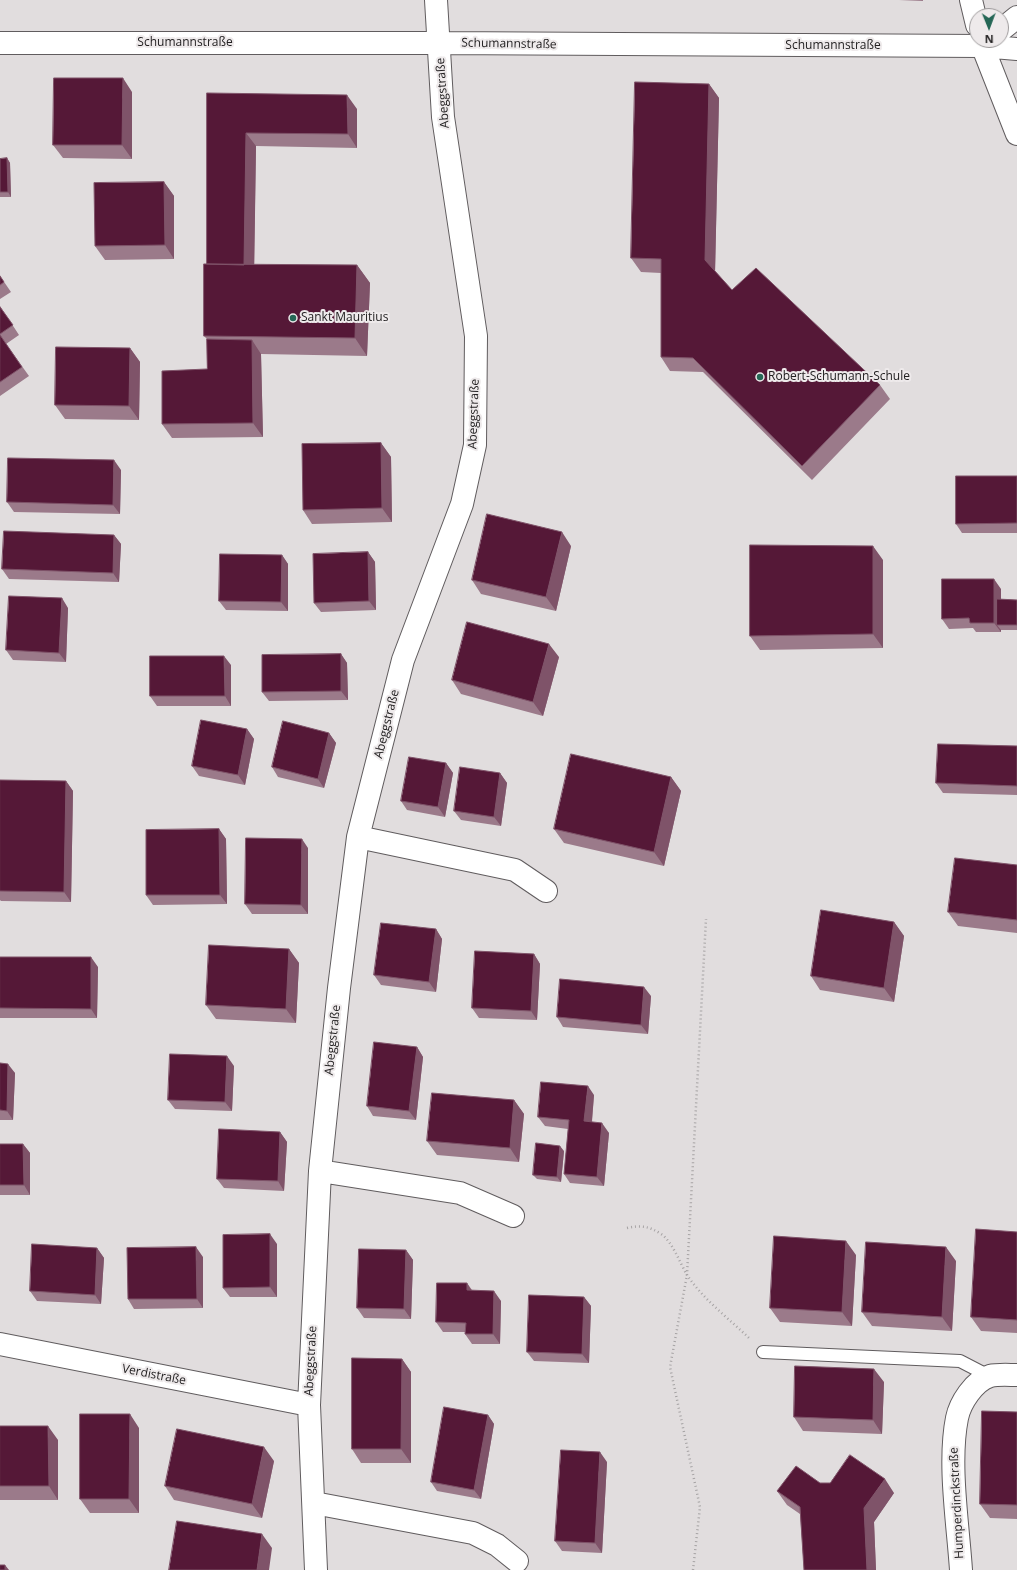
<!DOCTYPE html>
<html>
<head>
<meta charset="utf-8">
<style>
  body { margin:0 }
  #map { position:relative; width:1017px; height:1570px; overflow:hidden; background:#e1ddde; font-family:"Open Sans",sans-serif }
  canvas { display:block }
  .north { position:absolute; left:969px; top:8px; width:40px; height:40px; box-sizing:border-box; background:#eeeaeb; border:1px solid #9d9a9b; border-radius:50%; rotate:179deg; font-size:11px; font-weight:700; line-height:16px; text-align:center; color:#232122 }
  .north::after { content:''; display:block; margin:auto; width:14px; height:18px; background:#256756; clip-path:polygon(50% 0,100% 100%,50% 72%,0 100%) }
</style>
</head>
<body>
<div id="map">
<canvas width="1017" height="1570"></canvas>
<div class="north">N</div>
</div>
<script>
const g = document.querySelector('canvas').getContext('2d');
g.lineJoin = 'round';
function stroke(path, color, width, dash) { g.strokeStyle = color; g.lineWidth = width; g.lineCap = dash ? 'butt' : 'round'; g.setLineDash(dash || []); g.stroke(path); }
function fill(path, color) { g.fillStyle = color; g.fill(path, 'evenodd'); }
function drawText(font, color, halo, rows, align = 'center') {
  g.font = font + ' "Open Sans",sans-serif'; g.lineWidth = 4; g.setLineDash([]); g.textBaseline = 'middle'; g.strokeStyle = halo; g.fillStyle = color; for (const [text, x, y, turn = 0] of rows) {
    g.save(); g.translate(x, y); g.rotate((+turn || 0) * Math.PI / 180); g.textAlign = isNaN(turn) ? turn : align; if (halo) g.strokeText(text, 0, 0); g.fillText(text, 0, 0); g.restore();
  }
}
const path = new Path2D(`
  M627,1228C640,1225 649,1226 661,1234C672,1241 680,1263 687,1275C703,1299 728,1318 749,1338
  M693,1570L700,1507L670,1367L687,1275L706,919`);
const lane = new Path2D(`
  M763,1352L960,1361L989,1376`);
const street = new Path2D(`
  M971,0L977,25
  M1001,30L1017,17
  M980,40L1017,134
  M0,43H439L982,46L1017,49
  M358,837L515,870L546,891
  M320,1171L460,1193L513,1216
  M0,1344L309,1405
  M314,1503L473,1533L497,1545L517,1561
  M316,1570L309,1405L320,1171L339,988L358,837L403,660L462,504L475,445L476,336L443,117L436,0
  M961,1570C958,1524 948,1463 957,1418C960,1403 974,1381 990,1376C998,1374 1009,1375 1017,1375`);
const wall = new Path2D(`
  M899,0H923V1Z
  M709,84L719,98L715,271L732,290L880,385L890,399L812,480L703,372L670,371L661,357V273L641,272L631,258Z
  M132,92V159L63,158L53,145Z
  M207,93L357,109V148L256,146L254,265H357L370,283L367,356L261,354L263,437L172,438L162,424L207,369V339L204,336L207,264Z
  M7,158L10,163L11,197H0V159Z
  M164,182L174,196V259L105,260L95,246Z
  M0,276L11,292L0,299Z
  M0,306L19,335L6,344L29,376L0,396Z
  M130,348L140,362L139,420L65,419L55,405Z
  M381,443L391,457L392,522L312,524L303,510Z
  M121,470L120,514L14,512L7,502Z
  M1017,476V533H962L956,524Z
  M114,535L121,544L119,582L9,579L2,569Z
  M571,546L556,611L481,594L472,580Z
  M368,552L375,562L376,610L321,612L314,603Z
  M282,555L288,564V611L226,610L219,601Z
  M883,560V648L760,650L750,636Z
  M1001,589V599L1017,600V630H1001V632H976L973,628L949,629L942,619Z
  M68,608L66,662L13,660L6,650Z
  M341,654L347,663L348,700L269,701L262,692Z
  M559,657L543,716L461,694L452,680Z
  M231,665V706H157L150,696Z
  M247,729L254,739L245,785L199,776L192,766Z
  M329,733L336,743L324,788L278,777L272,767Z
  M1017,746V795L943,793L936,783Z
  M446,763L453,773L445,817L407,810L401,801Z
  M500,773L507,783L501,826L461,820L454,811Z
  M671,777L681,791L664,866L564,843L554,829Z
  M0,780L66,781L73,791L71,902L1,901L0,900Z
  M219,829L226,839L227,904L153,905L146,895Z
  M308,848V914H252L245,904Z
  M1017,865V933L958,926L948,912Z
  M894,922L904,936L894,1002L820,990L811,976Z
  M436,929L442,939L436,992L381,985L374,975Z
  M289,949L299,963L296,1023L216,1019L206,1005Z
  M534,954L540,964L537,1020L479,1018L472,1008Z
  M0,957L98,967L97,1018H0Z
  M651,996L648,1034L563,1027L557,1017Z
  M417,1047L423,1057L416,1120L373,1116L367,1106Z
  M0,1063L15,1073L13,1120H0Z
  M234,1066L232,1111L175,1109L168,1100Z
  M594,1095L592,1122L609,1133L604,1186L570,1183L564,1174L568,1129L545,1126L538,1117Z
  M514,1100L524,1114L519,1162L437,1155L427,1141Z
  M280,1132L287,1142L284,1191L224,1188L217,1179Z
  M0,1144H23L30,1153V1195H0Z
  M564,1151L561,1182L537,1179L533,1175Z
  M1017,1232V1333L981,1331L971,1317Z
  M277,1244V1297H230L223,1288Z
  M97,1248L104,1258L101,1304L37,1301L30,1291Z
  M406,1250L413,1260L411,1319L364,1318L357,1308Z
  M856,1255L852,1326L780,1322L770,1308Z
  M203,1257V1308L134,1309L128,1299Z
  M956,1261L952,1331L872,1326L862,1312Z
  M467,1283L472,1290L501,1301L500,1344H472L465,1334V1332H443L436,1322Z
  M584,1297L591,1306L589,1363L534,1361L527,1352Z
  M402,1359L411,1372V1463H361L352,1449Z
  M884,1382L882,1434L803,1431L794,1417Z
  M1017,1412V1519L990,1518L980,1504Z
  M488,1415L494,1424L481,1499L437,1491L431,1482Z
  M0,1426L58,1440V1500H0Z
  M139,1428V1513H90L80,1499Z
  M274,1461L262,1518L174,1500L165,1486Z
  M607,1462L602,1553L562,1551L555,1541Z
  M820,1483L894,1493L874,1522L876,1570H804L800,1514L787,1505L777,1491Z`);
const shadedWall = new Path2D(`
  M123,78L132,92V159L122,145Z
  M709,84L719,98L715,274L705,260Z
  M347,95L357,109V148L348,134Z
  M246,133L256,146L254,282L244,268Z
  M7,158L10,163L11,197L8,192Z
  M164,182L174,196V259L165,245Z
  M357,265L370,283L367,356L355,338Z
  M252,340L261,354L263,437L253,423Z
  M130,348L140,362L139,420L129,406Z
  M381,443L391,457L392,522L382,508Z
  M114,460L121,470L120,514L113,505Z
  M562,532L571,546L556,611L546,597Z
  M114,535L121,544L119,582L113,573Z
  M873,546L883,560V648L873,634Z
  M368,552L375,562L376,610L369,601Z
  M282,555L288,564V611L281,602Z
  M994,579L1001,589V625H997L1001,630V632L994,623Z
  M62,598L68,608L66,662L59,653Z
  M549,644L559,657L543,716L533,702Z
  M341,654L347,663L348,700L341,691Z
  M224,656L231,665V706L225,696Z
  M247,729L254,739L245,785L238,775Z
  M329,733L336,743L324,788L318,779Z
  M446,763L453,773L445,817L438,807Z
  M500,773L507,783L501,826L494,817Z
  M671,777L681,791L664,866L654,852Z
  M66,781L73,791L71,902L64,892Z
  M219,829L226,839L227,904L220,895Z
  M302,839L308,848V914L301,905Z
  M894,922L904,936L894,1002L884,988Z
  M436,929L442,939L436,992L429,982Z
  M289,949L299,963L296,1023L286,1009Z
  M534,954L540,964L537,1020L531,1011Z
  M91,957L98,967L97,1018L91,1009Z
  M644,987L651,996L648,1034L641,1025Z
  M417,1047L423,1057L416,1120L409,1111Z
  M227,1056L234,1066L232,1111L225,1102Z
  M8,1064L15,1073L13,1120L7,1111Z
  M588,1086L594,1095L591,1131L584,1121Z
  M514,1100L524,1114L519,1162L510,1148Z
  M602,1123L609,1133L604,1186L597,1177Z
  M280,1132L287,1142L284,1191L278,1181Z
  M23,1144L30,1153V1195L24,1185Z
  M560,1146L564,1151L561,1182L557,1177Z
  M270,1234L277,1244V1297L270,1287Z
  M846,1241L856,1255L852,1326L842,1312Z
  M196,1247L203,1257V1308L197,1299Z
  M946,1247L956,1261L952,1331L942,1317Z
  M97,1248L104,1258L101,1304L95,1295Z
  M406,1250L413,1260L411,1319L404,1309Z
  M467,1283L473,1293L467,1290Z
  M494,1291L501,1301L500,1344L493,1334Z
  M584,1297L591,1306L589,1363L582,1354Z
  M402,1359L411,1372V1463L401,1449Z
  M874,1369L884,1382L882,1434L873,1420Z
  M130,1414L139,1428V1513L129,1499Z
  M488,1415L494,1424L481,1499L474,1490Z
  M48,1426L58,1440V1500L49,1486Z
  M264,1447L274,1461L262,1518L252,1504Z
  M600,1452L607,1462L602,1553L595,1543Z
  M885,1479L894,1493L874,1522L876,1570H867L864,1508Z
  M262,1534L272,1548L269,1570H257Z
  M5,1565L9,1570H5Z`);
const building = new Path2D(`
  M54,78H123L122,145H53Z
  M635,82L709,84L705,260L732,290L756,268L880,385L802,466L693,358L661,357V259L631,258Z
  M207,93L347,95L348,134L246,133L244,265L207,264Z
  M7,158L8,192H0V159Z
  M164,182L165,245L95,246L94,183Z
  M204,264L357,265L355,338L204,336Z
  M0,276L4,282L0,285Z
  M0,307L13,325L0,334Z
  M0,335L22,367L0,382Z
  M207,339L252,340L253,423L162,424V371L207,369Z
  M56,347L130,348L129,406L55,405Z
  M381,443L382,508L303,510L302,444Z
  M8,458L114,460L113,505L7,502Z
  M956,476H1017V523L956,524Z
  M487,514L562,532L546,597L472,580Z
  M4,531L114,535L113,573L2,569Z
  M750,545L873,546V634L750,636Z
  M368,552L369,601L314,603L313,554Z
  M220,554L282,555L281,602L219,601Z
  M942,579H994V623H970L969,618L942,619Z
  M9,596L62,598L59,653L6,650Z
  M997,599L1017,600V625H997Z
  M467,622L549,644L533,702L452,680Z
  M341,654V691L262,692V655Z
  M150,656H224L225,696H150Z
  M201,720L247,729L238,775L192,766Z
  M283,721L329,733L318,779L272,767Z
  M938,744L1017,746V786L936,783Z
  M571,754L671,777L654,852L554,829Z
  M409,757L446,763L438,807L401,801Z
  M460,767L500,773L494,817L454,811Z
  M0,780L66,781L64,892L0,891Z
  M219,829L220,895H146V830Z
  M246,838L302,839L301,905L245,904Z
  M955,858L1017,865V920L948,912Z
  M821,910L894,922L884,988L811,976Z
  M381,923L436,929L429,982L374,975Z
  M209,945L289,949L286,1009L206,1005Z
  M475,951L534,954L531,1011L472,1008Z
  M0,957H91V1009L0,1008Z
  M560,979L644,987L641,1025L557,1017Z
  M374,1042L417,1047L409,1111L367,1106Z
  M170,1054L227,1056L225,1102L168,1100Z
  M0,1063L8,1064L7,1111L0,1110Z
  M541,1082L588,1086L584,1121L602,1123L597,1177L564,1174L569,1120L538,1117Z
  M432,1093L514,1100L510,1148L427,1141Z
  M219,1129L280,1132L278,1181L217,1179Z
  M536,1143L560,1146L557,1177L533,1175Z
  M0,1144H23L24,1185H0Z
  M976,1229L1017,1232V1320L971,1317Z
  M270,1234V1287L223,1288V1235Z
  M774,1236L846,1241L842,1312L770,1308Z
  M866,1242L946,1247L942,1317L862,1312Z
  M32,1244L97,1248L95,1295L30,1291Z
  M196,1247L197,1299H128L127,1248Z
  M359,1249L406,1250L404,1309L357,1308Z
  M437,1283H467V1290L494,1291L493,1334H465L466,1323L436,1322Z
  M529,1295L584,1297L582,1354L527,1352Z
  M352,1358L402,1359L401,1449H352Z
  M795,1366L874,1369L873,1420L794,1417Z
  M444,1407L488,1415L474,1490L431,1482Z
  M982,1411L1017,1412V1505L980,1504Z
  M80,1414H130L129,1499H80Z
  M0,1426H48L49,1486H0Z
  M177,1429L264,1447L252,1504L165,1486Z
  M561,1450L600,1452L595,1543L555,1541Z
  M850,1455L885,1479L864,1508L867,1570H804L800,1507L777,1491L796,1466L820,1483H830Z
  M177,1521L262,1534L257,1570H169Z
  M0,1565H5V1570H0Z`);
const markers = [
  [293,318,4,"#256756"],
  [760,377,4,"#256756"]
];
const streetNames = [
  ["Schumannstraße",185,43],
  ["Schumannstraße",509,44,1],
  ["Schumannstraße",833,46],
  ["Abeggstraße",443,93,-94],
  ["Abeggstraße",474,414,-88],
  ["Abeggstraße",387,724,-76],
  ["Abeggstraße",333,1040,-84],
  ["Abeggstraße",311,1361,-87],
  ["Verdistraße",154,1375,11],
  ["Humperdinckstraße",957,1503,-93]
];
const poiNames = [
  ["Sankt Mauritius",301,318],
  ["Robert-Schumann-Schule",768,377]
];
stroke(lane, '#605c5e', 14);
stroke(street, '#605c5e', 24);
stroke(path, '#a6a3a4', 2.5, [1, 3]);
stroke(lane, '#fff', 12);
stroke(street, '#fff', 22);
fill(wall, '#9b7a8a');
fill(shadedWall, '#7f5369');
fill(building, '#551837');
stroke(building, '#7f5369', 1);
for (const [x, y, r, color] of markers) { const dot = new Path2D(); dot.arc(x, y, r, 0, 2 * Math.PI); g.fillStyle = color; g.fill(dot); stroke(dot, '#eeeaeb', 1.5); }
drawText('12px', '#232122', '#eeeaeb', streetNames);
drawText('12px', '#232122', '#eeeaeb', poiNames, 'left');
</script>
</body>
</html>
